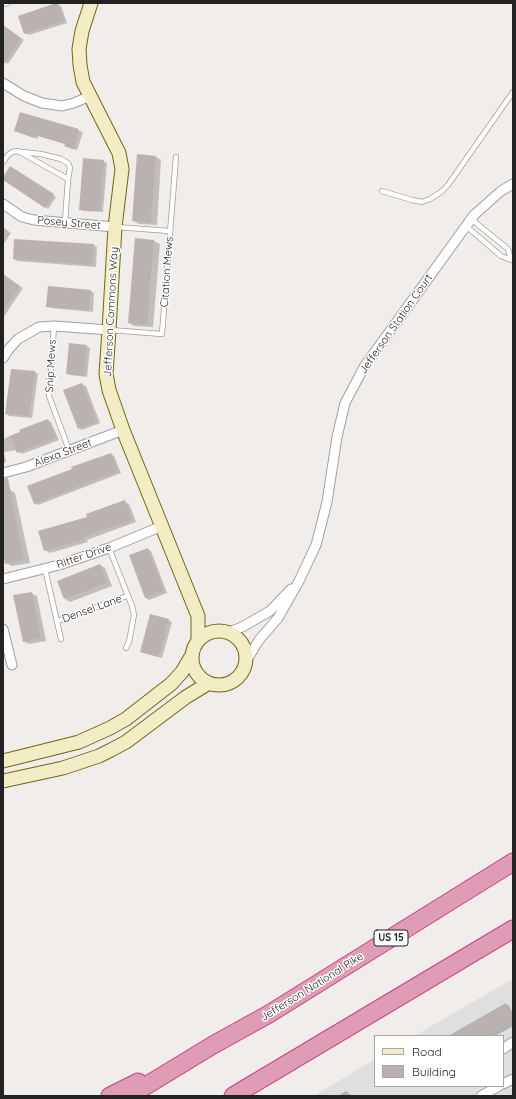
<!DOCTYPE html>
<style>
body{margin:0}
#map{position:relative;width:516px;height:1099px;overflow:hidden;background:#f1edea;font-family:Quicksand,sans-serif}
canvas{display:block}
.frame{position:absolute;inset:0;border:4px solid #222;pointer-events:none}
.legend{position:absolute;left:374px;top:1035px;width:130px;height:52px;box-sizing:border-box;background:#fff;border:1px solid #a7a7a7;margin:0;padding:5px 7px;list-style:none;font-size:12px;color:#222}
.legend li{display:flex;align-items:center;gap:8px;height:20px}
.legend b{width:20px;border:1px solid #a7a7a7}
</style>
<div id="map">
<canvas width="516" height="1099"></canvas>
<div class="frame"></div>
<ul class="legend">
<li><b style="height:5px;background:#f3edc6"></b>Road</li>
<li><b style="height:11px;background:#bab2b0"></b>Building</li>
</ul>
</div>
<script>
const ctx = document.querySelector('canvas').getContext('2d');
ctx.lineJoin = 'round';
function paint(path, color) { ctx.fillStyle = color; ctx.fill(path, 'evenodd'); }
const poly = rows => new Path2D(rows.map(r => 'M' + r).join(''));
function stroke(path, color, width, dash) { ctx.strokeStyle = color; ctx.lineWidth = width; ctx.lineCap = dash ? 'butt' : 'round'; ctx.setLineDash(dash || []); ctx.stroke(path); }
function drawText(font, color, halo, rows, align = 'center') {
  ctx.font = font + ' Quicksand,sans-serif'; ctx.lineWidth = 3; ctx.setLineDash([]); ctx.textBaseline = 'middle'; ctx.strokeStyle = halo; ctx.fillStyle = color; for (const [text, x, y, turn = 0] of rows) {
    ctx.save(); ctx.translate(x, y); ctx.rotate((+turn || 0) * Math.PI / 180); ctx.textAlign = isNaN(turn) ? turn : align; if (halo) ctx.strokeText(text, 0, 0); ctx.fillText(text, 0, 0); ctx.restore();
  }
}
const residential = poly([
 [509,981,513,981,513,1096,314,1096,375,1059,375,1086,503,1086,503,1036,414,1036]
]);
const shadow = poly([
 [58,4,61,6,67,23,29,35,25,33],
 [6,28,24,40,8,64,3,61,3,32],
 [21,113,83,132,77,150,69,148,65,146,66,144,38,136,38,139,16,131],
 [156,157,161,160,157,225,139,224,133,221],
 [103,161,107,163,103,212,83,211,80,209],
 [14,169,56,197,48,209,3,179],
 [3,227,11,233,3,245],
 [135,239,154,241,160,244,153,327,134,326,129,323],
 [94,245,97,247,96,267,17,261,14,259],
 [3,281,11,281,23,288,3,318],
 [91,291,94,293,93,312,51,308,47,306],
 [86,346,90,348,87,377,70,375,67,373],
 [35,372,38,374,32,418,9,416,6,414],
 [82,384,86,386,100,423,82,430,79,428],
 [48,420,51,422,59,440,22,454,17,450,4,452,6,462,3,463,3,439],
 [111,454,114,456,121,473,38,505,34,503],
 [10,490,15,493,30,563,12,566,6,563,3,547,3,491],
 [125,502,129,504,136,522,87,540,88,542,50,553,45,550,88,518],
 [148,549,151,551,167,593,149,600,146,598],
 [100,565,105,568,112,586,70,602,65,599],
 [31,593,37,596,46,641,29,644,23,641],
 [168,620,172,622,162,658,141,652],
 [506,1004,509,1006,513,1013,513,1026,495,1036,450,1036],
 [346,1091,352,1096,338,1096]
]);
const building = poly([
 [56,3,58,3,64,21,24,34,18,16],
 [3,25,21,38,3,66],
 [20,112,79,129,74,149,64,146,65,144,35,135,34,138,14,131],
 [137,154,156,156,151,223,132,221],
 [83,158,104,160,100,211,79,210],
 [10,166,54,194,45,208,3,180,3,177],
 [135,238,154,240,147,325,128,323],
 [14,239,94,244,92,265,13,259],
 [3,274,20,286,3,312],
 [48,286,91,290,89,310,46,307],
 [69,343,87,345,84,376,66,374],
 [11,369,35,371,29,416,5,414],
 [82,383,97,422,78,429,63,390],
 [48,419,56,438,17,453,10,436,20,432,19,430],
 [111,453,118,471,34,504,27,486,72,469,71,467],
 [8,478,24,560,5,564,3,552,3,479],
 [125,500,132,520,83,537,84,539,44,551,38,531,87,517,86,514],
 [148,548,164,591,145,598,129,555],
 [100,564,107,583,64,599,57,581],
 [32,592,41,638,23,642,13,595],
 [150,614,169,619,159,657,140,652],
 [506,1003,513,1015,513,1022,488,1036,448,1036]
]);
const lane = poly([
 [3,4,8,3],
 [22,152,41,154,61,159,68,163,70,168,68,179],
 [3,162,8,155,12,152,18,151,68,179,65,222],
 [382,191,412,200,422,202,430,199,441,192,448,185,513,92],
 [471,219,508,249,511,260],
 [466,226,501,256,511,260],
 [116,227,170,231],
 [54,326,49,396,69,450],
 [110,330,162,334,176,157],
 [109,548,132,606,134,615,129,642,126,648],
 [45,569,61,639],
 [58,621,127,596]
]);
const street = poly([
 [3,83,24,96,42,103,62,106,74,103,90,96],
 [3,204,22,217,34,220,115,227],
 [3,358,9,349,18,339,39,327,54,326,109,330],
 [3,473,26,467,123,430],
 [3,579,59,565,109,548,162,526],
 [3,629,12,665],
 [227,633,242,627,270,611,291,589],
 [245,663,259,640,278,618,299,581,316,545,327,502,337,437,345,403,364,367,474,215,501,191,513,184],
 [503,1049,513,1042],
 [503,1084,513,1079],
 [481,1096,499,1086]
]);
const secondary = poly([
 [91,3,82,31,79,49,80,65,83,82,119,153,122,169,115,227,109,330,106,374,109,390,123,430,198,616,198,640],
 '192 658a27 27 0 1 1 54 0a27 27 0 1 1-54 0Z',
 [3,761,79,742,110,728,126,719,171,684,182,672,192,655],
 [3,781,63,768,99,756,111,750,126,742,186,697,209,683]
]);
const highway = poly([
 [110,1096,138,1082],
 [129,1096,213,1045,269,1014,513,862],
 [233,1096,513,929]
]);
const shields = [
 [391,938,34]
];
const shieldNames = [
 ["US 15",391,938]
];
const streetNames = [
 ["Posey Street",69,223,5],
 ["Citation Mews",167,272,-86],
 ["Jefferson Commons Way",111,312,-87],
 ["Jefferson Station Court",396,324,-55],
 ["Snip Mews",51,366,-87],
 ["Alexa Street",63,453,-21],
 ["Ritter Drive",84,556,-19],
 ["Densel Lane",92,609,-20],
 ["Jefferson National Pike",312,987,-32]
];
paint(residential, '#e0dfdf');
paint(shadow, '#0003');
paint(building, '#bab2b0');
stroke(lane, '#9f9f9f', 6);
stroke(street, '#9f9f9f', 11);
stroke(secondary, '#6f6813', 15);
stroke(highway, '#c83e88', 19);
stroke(lane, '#fff', 4.5);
stroke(street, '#fff', 9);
stroke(secondary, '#f3edc6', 13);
stroke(highway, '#de9cb5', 17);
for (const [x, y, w] of shields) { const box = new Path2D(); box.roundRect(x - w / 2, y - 8, w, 16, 3); ctx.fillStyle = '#fff'; ctx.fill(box); stroke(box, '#222', 1); }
drawText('bold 10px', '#222', null, shieldNames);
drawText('11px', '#222', '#fff', streetNames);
</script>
